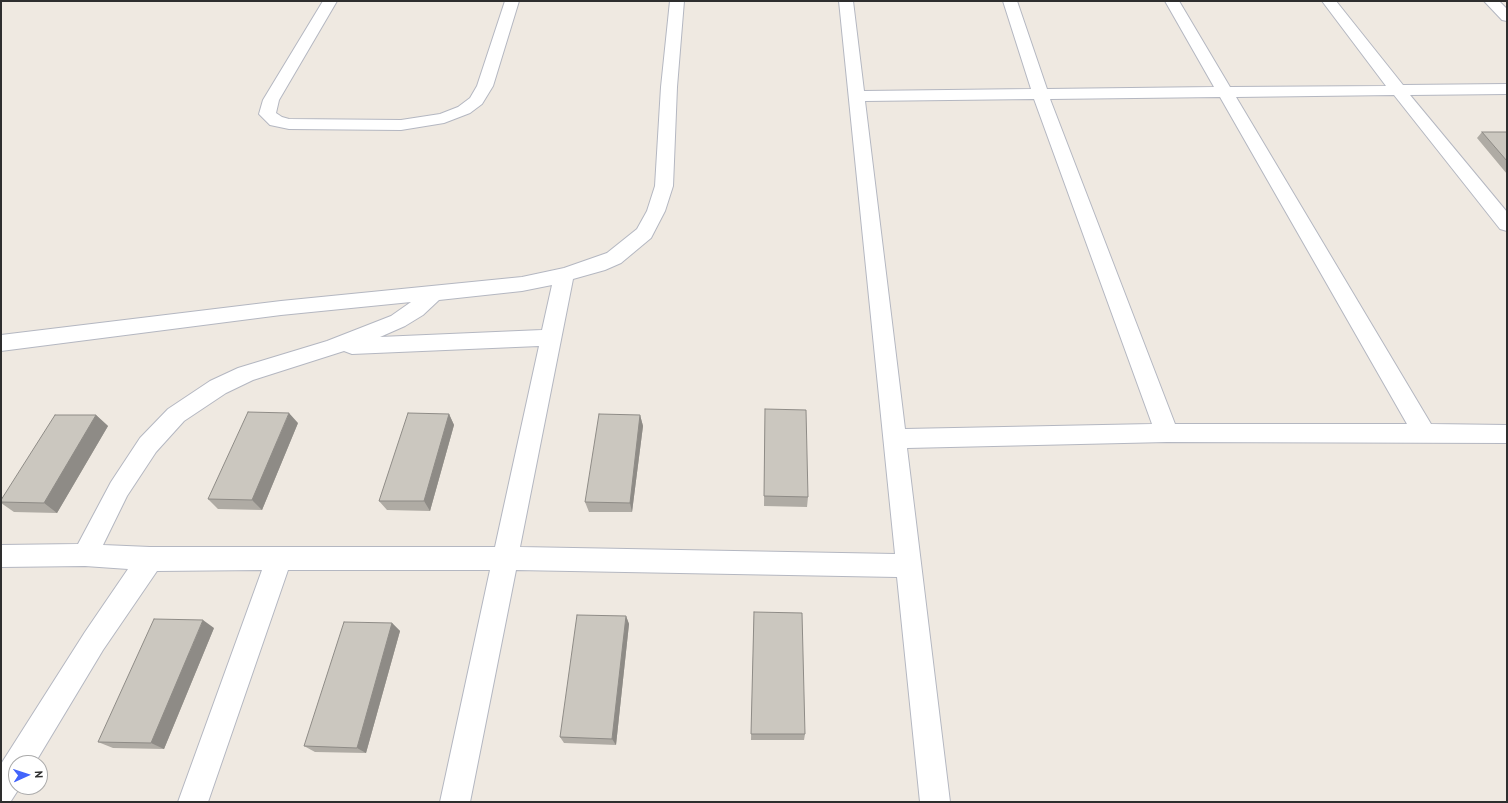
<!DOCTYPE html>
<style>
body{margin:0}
#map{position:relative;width:1508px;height:803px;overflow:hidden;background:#efe9e1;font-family:"PT Sans",sans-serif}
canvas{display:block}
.frame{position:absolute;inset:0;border:2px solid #2e2e2e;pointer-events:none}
.north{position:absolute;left:8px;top:755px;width:40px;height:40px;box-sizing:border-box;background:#fff;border:1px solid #ababab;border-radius:50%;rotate:87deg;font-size:11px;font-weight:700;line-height:16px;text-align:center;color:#2e2e2e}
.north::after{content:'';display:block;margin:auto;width:14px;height:18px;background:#4264fb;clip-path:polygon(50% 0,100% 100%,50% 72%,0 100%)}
</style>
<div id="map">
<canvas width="1508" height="803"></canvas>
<div class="frame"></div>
<div class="north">N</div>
</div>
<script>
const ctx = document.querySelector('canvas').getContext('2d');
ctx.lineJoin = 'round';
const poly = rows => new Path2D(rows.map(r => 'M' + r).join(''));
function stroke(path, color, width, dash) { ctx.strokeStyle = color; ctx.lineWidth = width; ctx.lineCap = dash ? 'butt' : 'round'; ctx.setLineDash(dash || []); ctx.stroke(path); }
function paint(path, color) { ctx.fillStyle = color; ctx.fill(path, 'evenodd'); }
const minor = poly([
 [323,1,337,1,279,100,276,113,282,117,289,119,401,120,440,114,458,107,470,98,477,86,505,1,519,1,493,86,482,104,470,113,444,123,401,130,289,129,270,125,259,114,263,100,323,1],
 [670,1,684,1,677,87,673,186,665,211,651,238,621,263,605,270,573,279,520,547,895,554,839,1,853,1,864,91,1031,89,1003,1,1017,1,1047,89,1214,87,1165,1,1179,1,1230,87,1386,86,1322,1,1336,1,1403,85,1507,84,1507,94,1410,95,1507,212,1507,231,1500,229,1394,95,1236,97,1431,424,1507,425,1507,443,1167,442,907,448,950,802,920,802,897,577,516,570,470,802,440,802,490,570,288,570,208,802,178,802,262,570,157,571,103,650,35,763,16,763,16,787,20,787,11,801,1,802,1,764,85,632,128,569,85,566,1,567,1,545,78,544,111,482,140,438,168,409,210,381,238,368,327,341,391,316,411,302,281,315,1,351,1,335,281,301,522,277,564,268,607,253,637,229,647,211,655,186,661,87,670,1],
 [1220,97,1407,424,1175,424,1050,99,1220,97],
 [1034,99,1152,424,905,429,865,101,1034,99],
 [552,285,542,330,380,337,405,326,423,315,439,300,522,291,552,285],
 [539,346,495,547,150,547,103,545,127,496,156,452,184,421,226,393,253,380,344,351,352,354,539,346],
 [1484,1,1499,1,1507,9,1507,21,1502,20,1484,1]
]);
const wall = poly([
 [1482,132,1507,132,1507,174,1477,138],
 [765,409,808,497,807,507,764,506],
 [449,414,454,425,430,511,387,510,379,501],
 [96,415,108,426,57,513,14,512,1,503,1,500],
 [640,415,643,426,632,512,589,512,585,502],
 [298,423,262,510,218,509,208,499],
 [754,612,805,734,804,740,751,740],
 [626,616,629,624,616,745,564,743,560,737],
 [392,623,400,631,366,753,315,752,304,746],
 [214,628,164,749,113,748,98,742]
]);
const shadedWall = poly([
 [289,413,298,423,262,510,252,500],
 [449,414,454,425,430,511,424,501],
 [96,415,108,426,57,513,44,503],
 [640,415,643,426,632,512,630,503],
 [626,616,629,624,616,745,612,739],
 [203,620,214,628,164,749,151,743],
 [392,623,400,631,366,753,357,748]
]);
const building = poly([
 [1482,132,1507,132,1507,161,1482,132],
 [765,409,806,410,808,497,764,496,765,409],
 [248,412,289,413,252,500,208,499,248,412],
 [408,413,449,414,424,501,379,501,408,413],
 [599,414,640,415,630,503,585,502,599,414],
 [55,415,96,415,44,503,1,502,1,500,55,415],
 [754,612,802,613,805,734,751,734,754,612],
 [577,615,626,616,612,739,560,737,577,615],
 [154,619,203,620,151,743,98,742,154,619],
 [344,622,392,623,357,748,304,746,344,622]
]);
stroke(minor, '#b4b7c1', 2);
paint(minor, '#fff');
paint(wall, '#afaba4');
paint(shadedWall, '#8e8b86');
paint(building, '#cbc7bf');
stroke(building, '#8e8b86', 1);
</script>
